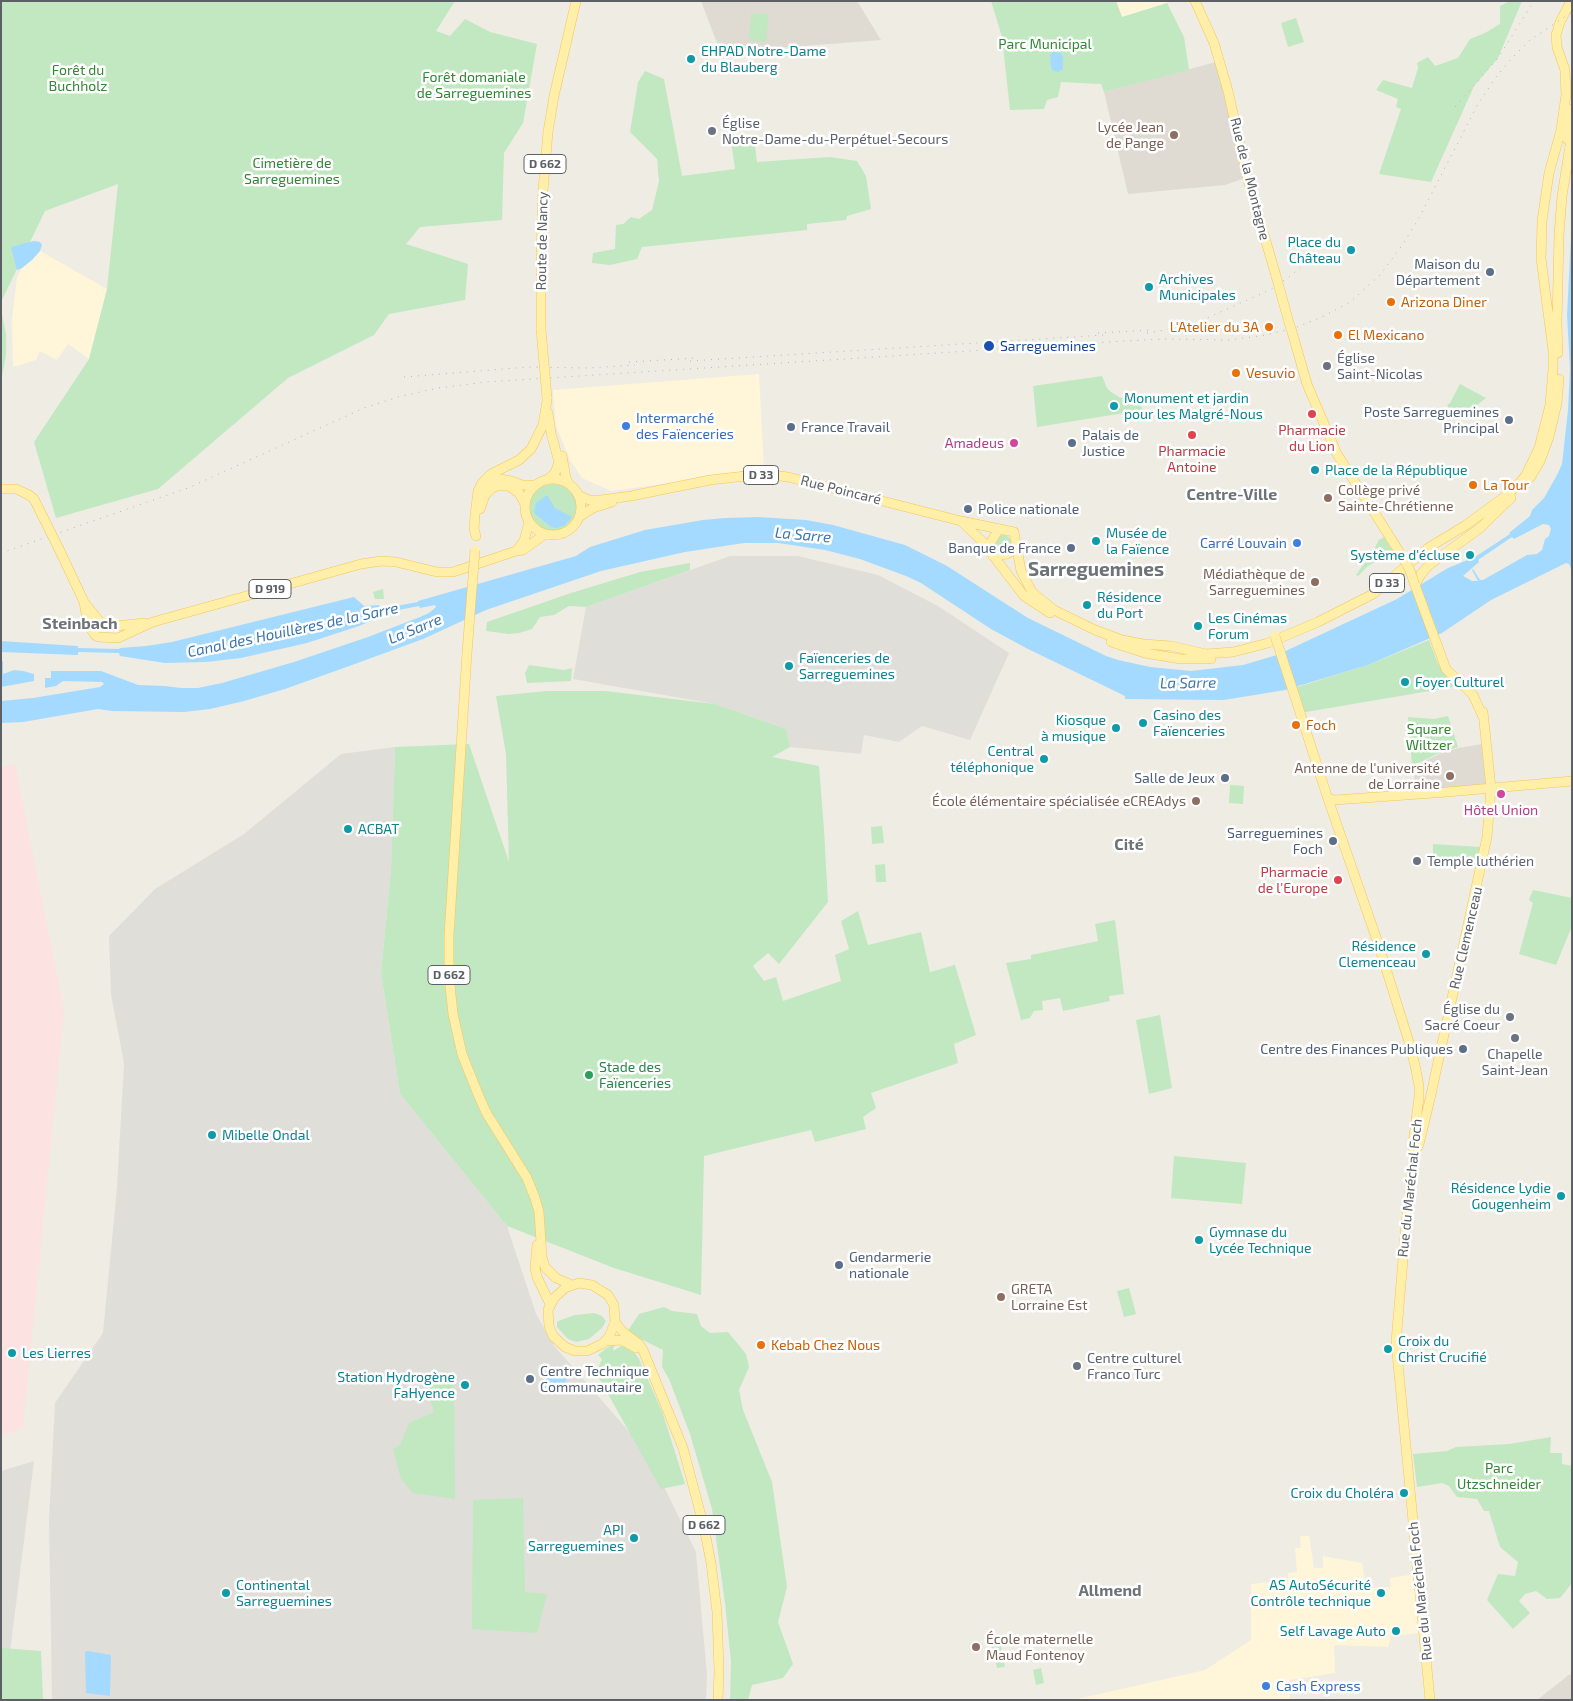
<!DOCTYPE html>
<meta charset="utf-8">
<style>
body{margin:0}
#map{position:relative;width:1573px;height:1701px;overflow:hidden;background:#efece4;font-family:"Exo 2",sans-serif}
canvas{display:block}
.frame{position:absolute;inset:0;border:2px solid #5c6065;pointer-events:none}
</style>
<div id="map">
<canvas width="1573" height="1701"></canvas>
<div class="frame"></div>
</div>
<script>
const ctx = document.querySelector('canvas').getContext('2d');
ctx.lineJoin = 'round';
function paint(path, color) { ctx.fillStyle = color; ctx.fill(path, 'evenodd'); }
const poly = rows => new Path2D(rows.map(r => 'M' + r).join(''));
function stroke(path, color, width, dash) { ctx.strokeStyle = color; ctx.lineWidth = width; ctx.lineCap = dash ? 'butt' : 'round'; ctx.setLineDash(dash || []); ctx.stroke(path); }
function drawText(font, color, halo, rows, align = 'center') {
  ctx.font = font + ' "Exo 2",sans-serif'; ctx.lineWidth = 5; ctx.setLineDash([]); ctx.textBaseline = 'middle'; ctx.strokeStyle = halo; ctx.fillStyle = color; for (const [text, x, y, turn = 0] of rows) {
    ctx.save(); ctx.translate(x, y); ctx.rotate((+turn || 0) * Math.PI / 180); ctx.textAlign = isNaN(turn) ? turn : align; if (halo) ctx.strokeText(text, 0, 0); ctx.fillText(text, 0, 0); ctx.restore();
  }
}
const commercial = poly([
 [1116,1,1166,1,1167,3,1122,17],
 [40,251,107,289,89,359,68,344,57,360,40,351,36,360,13,367,12,320,17,277,22,268,32,260],
 [759,374,764,470,611,491,582,478,570,460,556,426,553,390],
 [1300,1536,1309,1536,1314,1568,1323,1568,1323,1556,1362,1563,1366,1588,1391,1587,1390,1578,1416,1574,1421,1633,1391,1636,1388,1647,1334,1645,1335,1673,1290,1680,1290,1700,1073,1700,1205,1670,1251,1640,1251,1584,1288,1580,1288,1573,1297,1572,1295,1548,1301,1548]
]);
const industrial = poly([
 [730,556,798,556,878,575,938,606,1009,653,970,740,922,726,899,742,864,735,861,754,790,747,786,729,715,704,573,679,586,607],
 [395,747,391,869,381,973,400,1094,507,1226,536,1314,555,1347,647,1452,696,1552,707,1675,706,1700,52,1700,49,1519,55,1403,103,1333,117,1188,124,1063,111,995,109,936,155,889,244,834,341,754],
 [34,1461,4,1700,1,1700,1,1471]
]);
const education = poly([
 [701,1,857,1,881,40,726,52,717,43],
 [1216,62,1245,178,1225,185,1128,194,1104,92],
 [1483,744,1487,785,1416,791,1413,767,1439,754,1458,748],
 [1570,1674,1572,1677,1572,1700,1537,1700]
]);
const medical = poly([
 [15,764,64,1010,23,1428,1,1436,1,767]
]);
const green = poly([
 [1,1,455,1,436,31,450,36,465,19,490,32,537,44,523,123,504,153,502,220,420,227,406,244,468,264,465,300,389,314,374,335,288,378,158,489,56,518,34,442,89,359,107,289,118,184,45,211,1,302],
 [991,1,1116,1,1122,17,1167,3,1184,37,1189,70,1104,92,1101,84,1061,82,1058,97,1047,100,1044,109,1010,110,1002,37],
 [1510,1,1522,1,1498,58,1474,86,1431,182,1379,174,1401,109,1396,107,1398,99,1376,90,1383,80,1412,88,1418,68,1417,63,1428,57,1435,66,1458,58,1470,39,1485,33,1500,24,1500,6],
 [751,13,769,14,766,42,749,40],
 [1296,18,1304,42,1288,47,1281,23],
 [645,71,664,79,682,176,735,169,731,140,754,138,757,162,830,157,857,161,866,176,871,209,847,216,846,220,807,224,807,230,642,247,637,259,610,265,592,263,593,253,615,249,616,225,623,224,631,217,639,219,652,210,659,181,657,159,630,132,638,82],
 [1,310,6,334,6,355,1,382],
 [1102,376,1107,388,1111,392,1119,397,1140,405,1143,410,1037,427,1033,386],
 [1460,384,1486,398,1458,420,1447,405,1450,403],
 '529 508a24 24 0 1 1 48 0a24 24 0 1 1-48 0Z',
 '995 543a8 8 0 1 1 16 0a8 8 0 1 1-16 0Z',
 [1384,537,1393,551,1368,566,1358,576,1356,575,1373,551,1379,540],
 [690,563,690,570,620,595,586,607,569,606,554,615,540,617,532,629,519,633,509,634,486,631,487,622,571,593,640,572],
 [383,589,384,599,375,599,373,592],
 [1429,640,1438,664,1447,677,1459,686,1300,713,1291,689,1368,665],
 [529,665,564,670,572,668,571,681,527,683,525,673],
 [547,691,605,691,715,704,786,729,790,747,772,757,819,766,824,829,828,902,779,964,768,953,753,966,764,981,776,977,783,1001,841,981,835,955,849,949,841,921,858,911,868,945,921,932,930,972,955,965,976,1035,954,1044,958,1063,871,1093,876,1108,863,1117,866,1129,815,1142,811,1130,704,1156,701,1295,614,1268,507,1226,400,1094,381,973,391,869,395,747,469,744,509,862,506,754,496,696],
 [1448,716,1458,747,1439,753,1412,766,1408,717,1434,719],
 [1230,785,1244,786,1243,804,1229,803],
 [882,826,884,843,872,844,871,827],
 [1433,844,1480,847,1476,865,1433,862],
 [885,864,886,882,876,882,875,865],
 [1533,890,1572,898,1572,926,1556,965,1519,954,1533,903,1529,900],
 [1115,920,1124,994,1109,996,1110,1001,1063,1011,1060,998,1042,1001,1043,1010,1034,1011,1030,1018,1021,1020,1006,963,1031,959,1031,955,1098,941,1095,924],
 [1160,1015,1172,1088,1149,1094,1136,1020],
 [1174,1156,1246,1163,1242,1204,1171,1198],
 [1129,1288,1136,1314,1124,1317,1117,1291],
 [664,1307,672,1311,697,1314,701,1326,710,1333,728,1332,746,1354,749,1367,739,1390,743,1410,772,1482,787,1587,778,1622,793,1664,783,1678,752,1685,748,1700,730,1700,731,1662,725,1603,712,1509,690,1434,669,1379,662,1367,663,1350,627,1332,639,1314],
 [594,1313,602,1316,606,1321,602,1328,589,1339,576,1342,568,1339,557,1327,557,1322,561,1320,575,1315],
 [614,1345,613,1351,621,1346,626,1347,633,1350,639,1359,663,1414,685,1484,661,1489,598,1376,597,1371,602,1359,598,1355,608,1347],
 [443,1375,454,1381,455,1499,413,1493,401,1479,393,1449,400,1445,409,1423,434,1412,424,1380],
 [1551,1437,1550,1453,1562,1453,1562,1464,1572,1466,1572,1583,1560,1598,1547,1599,1536,1591,1525,1594,1519,1601,1530,1613,1513,1629,1487,1600,1498,1574,1515,1576,1518,1562,1500,1547,1489,1511,1484,1511,1477,1499,1457,1497,1449,1486,1442,1483,1417,1487,1413,1454,1447,1451,1456,1447,1509,1444],
 [523,1498,525,1592,547,1594,537,1633,472,1629,473,1500],
 [1000,1642,1005,1667,997,1668,991,1644],
 [1,1646,2,1648,41,1651,43,1700,1,1700],
 [1041,1668,1044,1683,1036,1685,1033,1670]
]);
const water = poly([
 [1053,52,1061,53,1063,58,1063,69,1058,72,1052,70,1051,67,1050,55],
 [1572,217,1572,571,1569,564,1566,563,1491,600,1442,633,1368,665,1285,690,1224,700,1125,699,1125,696,1026,648,991,629,921,583,906,576,860,559,825,550,778,543,744,543,685,552,601,571,486,610,423,639,352,665,285,689,244,701,210,709,184,712,112,711,98,709,23,722,1,723,1,701,33,698,100,687,104,684,102,682,63,681,56,686,45,688,45,678,51,678,51,671,101,671,138,685,164,686,181,688,198,688,222,683,294,662,368,637,420,617,429,613,436,607,435,605,420,608,419,606,383,613,379,614,380,617,359,626,307,643,241,658,206,662,165,663,120,656,119,653,78,652,78,655,1,652,1,641,78,646,78,648,119,649,120,648,146,646,172,642,354,597,364,606,379,605,380,609,418,602,418,601,576,556,590,547,645,530,703,520,725,518,758,517,806,520,833,525,905,545,947,566,1028,618,1106,656,1118,660,1150,667,1191,671,1243,665,1277,655,1397,599,1448,568,1475,557,1510,534,1509,533,1530,516,1532,510,1544,498,1557,475,1562,464,1568,410,1570,369,1567,315],
 [1543,524,1549,525,1551,529,1549,536,1545,539,1542,550,1537,554,1527,555,1483,580,1480,580,1473,569,1472,570,1478,581,1472,581,1463,576,1479,562,1478,560,1509,539,1512,537,1514,539],
 [34,241,40,242,42,245,40,251,32,260,22,268,17,270,11,247],
 [547,495,555,508,572,517,564,526,557,528,551,527,534,513,536,503],
 [1,661,3,661,3,674,14,670,23,671,34,674,34,681,1,687],
 [546,1378,566,1378,567,1389,547,1391,545,1387],
 [88,1651,111,1655,110,1696,86,1693,85,1652]
]);
const major = poly([
 [1195,1,1214,43,1228,91,1248,180,1276,276],
 [1567,139,1569,109],
 [1281,294,1290,326],
 [541,329,541,257,543,190,548,132,554,96,576,1],
 [1292,332,1307,384,1337,454,1395,545],
 [1558,353,1557,323,1559,235,1562,196,1572,133],
 [562,456,566,478,569,484],
 [1530,478,1540,461,1549,437,1557,403,1559,379],
 '525 507a28 28 0 1 1 56 0a28 28 0 1 1-56 0Z',
 [547,480,555,473,559,462,551,433,548,413],
 [485,487,494,480,500,479,511,481,522,485,536,485],
 [1,489,16,489,29,495,34,499,44,519],
 [578,495,589,500,601,500,631,496,710,480,754,475,772,475,788,477,961,521,1014,532,1021,571,1032,592,1054,610,1095,630,1122,640,1143,644,1171,646,1206,654,1233,652,1268,643,1318,622,1373,594,1428,548,1466,525,1507,495,1517,486,1526,475,1539,448,1550,405,1553,370,1553,351,1541,258,1542,221,1549,173,1561,130,1566,95,1565,70,1557,47,1556,35,1560,22,1571,1],
 [480,509,485,495,493,487,498,486,508,486,513,489,519,493,525,504],
 [579,517,593,508,612,502],
 [961,521,982,541,1024,596,1050,613],
 [476,536,474,529,475,515,478,491,482,483,491,474,519,460,531,449,543,425,547,401],
 [59,549,84,602,100,622,115,626,145,623],
 [516,551,524,541,529,522],
 [991,553,990,547,991,542,999,529],
 [993,556,1007,554,1016,548],
 [84,602,88,625,95,635,98,637,118,638,153,622,361,564,381,561,396,562,437,572,453,572,516,551,523,550,545,534],
 [1111,642,1145,653,1181,659,1211,659],
 [467,653,449,935,449,976,453,1014,462,1054,480,1099,487,1114,527,1178,535,1198,539,1212,542,1257,545,1267,556,1278,572,1285],
 [1294,694,1328,799,1378,943,1409,1042,1415,1065,1419,1086,1419,1097,1413,1144,1414,1154,1406,1224,1396,1342,1430,1700],
 [1483,717,1473,695,1446,669,1415,585,1421,574,1429,565,1480,528,1511,498],
 [1328,799,1335,800,1447,792,1572,781],
 [1414,1154,1419,1144,1430,1099,1487,837,1491,788,1483,712],
 [537,1245,535,1268,537,1277,550,1304],
 [615,1322,609,1337,602,1344,587,1351,575,1351,565,1347,553,1336,549,1326,548,1310,554,1298,565,1288,579,1283,592,1285,608,1295,614,1305,615,1322,622,1331,639,1344,643,1350,683,1448,704,1527,711,1563,717,1612,719,1671,718,1700],
 [606,1341,622,1340,636,1348]
]);
const rail = poly([
 [1455,107,1498,58,1534,1],
 [1098,333,1153,330],
 [1147,333,1177,328,1198,322,1270,290,1293,274,1319,250],
 [690,361,1104,335],
 [629,362,696,358],
 [404,377,528,367,588,368,635,365],
 [1,553,188,488,364,408,398,397,438,388,486,382,1124,341,1166,339,1229,340,1266,335,1295,328,1324,316,1350,302,1380,275,1401,247,1419,218,1478,104,1496,77,1512,58,1530,40,1572,12]
]);
const majorBridge = poly([
 [1276,276,1281,294],
 [1290,326,1292,332],
 [541,329,547,398],
 [44,519,59,549],
 [1395,545,1409,568,1415,585],
 [1275,636,1294,694],
 [467,653,475,550]
]);
const markers = [
 [691,59,5,"#0f9aa8"],
 [712,131,5,"#6b7280"],
 [1174,135,5,"#8d6e63"],
 [1351,250,5,"#0f9aa8"],
 [1490,272,5,"#5c6f8a"],
 [1149,287,5,"#0f9aa8"],
 [1391,302,5,"#e8710a"],
 [1269,327,5,"#e8710a"],
 [1338,335,5,"#e8710a"],
 [989,346,6,"#1a4fb4"],
 [1327,366,5,"#6b7280"],
 [1236,373,5,"#e8710a"],
 [1114,406,5,"#0f9aa8"],
 [1312,414,5,"#e0444e"],
 [1509,420,5,"#5c6f8a"],
 [626,426,5,"#3f7fe0"],
 [791,427,5,"#5c6f8a"],
 [1192,435,5,"#e0444e"],
 [1014,443,5,"#d1479c"],
 [1072,443,5,"#5c6f8a"],
 [1315,470,5,"#0f9aa8"],
 [1473,485,5,"#e8710a"],
 [1328,498,5,"#8d6e63"],
 [968,509,5,"#5c6f8a"],
 [1096,541,5,"#0f9aa8"],
 [1297,543,5,"#3f7fe0"],
 [1071,548,5,"#5c6f8a"],
 [1470,555,5,"#0f9aa8"],
 [1315,582,5,"#8d6e63"],
 [1087,605,5,"#0f9aa8"],
 [1198,626,5,"#0f9aa8"],
 [789,666,5,"#0f9aa8"],
 [1405,682,5,"#0f9aa8"],
 [1143,723,5,"#0f9aa8"],
 [1296,725,5,"#e8710a"],
 [1116,728,5,"#0f9aa8"],
 [1044,759,5,"#0f9aa8"],
 [1450,776,5,"#8d6e63"],
 [1225,778,5,"#5c6f8a"],
 [1501,794,5,"#d1479c"],
 [1196,801,5,"#8d6e63"],
 [348,829,5,"#0f9aa8"],
 [1333,841,5,"#5c6f8a"],
 [1417,861,5,"#6b7280"],
 [1338,880,5,"#e0444e"],
 [1426,954,5,"#0f9aa8"],
 [1510,1017,5,"#6b7280"],
 [1515,1038,5,"#6b7280"],
 [1463,1049,5,"#5c6f8a"],
 [589,1075,5,"#2e9e5b"],
 [212,1135,5,"#0f9aa8"],
 [1561,1196,5,"#0f9aa8"],
 [1199,1240,5,"#0f9aa8"],
 [839,1265,5,"#5c6f8a"],
 [1001,1297,5,"#8d6e63"],
 [761,1345,5,"#e8710a"],
 [1388,1349,5,"#0f9aa8"],
 [12,1353,5,"#0f9aa8"],
 [1077,1366,5,"#6b7280"],
 [530,1379,5,"#5c6f8a"],
 [465,1385,5,"#0f9aa8"],
 [1404,1493,5,"#0f9aa8"],
 [634,1538,5,"#0f9aa8"],
 [226,1593,5,"#0f9aa8"],
 [1381,1593,5,"#0f9aa8"],
 [1396,1631,5,"#0f9aa8"],
 [976,1647,5,"#8d6e63"],
 [1266,1686,5,"#3f7fe0"]
];
const shields = [
 [545,164,42],
 [761,475,35],
 [1387,583,35],
 [270,589,42],
 [449,975,42],
 [704,1525,42]
];
const shieldNames = [
 ["D 662",545,164],
 ["D 33",761,475],
 ["D 33",1387,583],
 ["D 919",270,589],
 ["D 662",449,975],
 ["D 662",704,1525]
];
const parkNames = [
 ["Parc Municipal",1045,44],
 ["Forêt du",78,70],
 ["Buchholz",78,86],
 ["Forêt domaniale",474,77],
 ["de Sarreguemines",474,93],
 ["Cimetière de",292,163],
 ["Sarreguemines",292,179],
 ["Square",1429,729],
 ["Wiltzer",1429,745],
 ["Parc",1499,1468],
 ["Utzschneider",1499,1484]
];
const cultureNames = [
 ["EHPAD Notre-Dame",701,51],
 ["du Blauberg",701,67],
 ["Place du",1341,242,"right"],
 ["Château",1341,258,"right"],
 ["Archives",1159,279],
 ["Municipales",1159,295],
 ["Monument et jardin",1124,398],
 ["pour les Malgré-Nous",1124,414],
 ["Place de la République",1325,470],
 ["Musée de",1106,533],
 ["la Faïence",1106,549],
 ["Système d'écluse",1460,555,"right"],
 ["Résidence",1097,597],
 ["du Port",1097,613],
 ["Les Cinémas",1208,618],
 ["Forum",1208,634],
 ["Faïenceries de",799,658],
 ["Sarreguemines",799,674],
 ["Foyer Culturel",1415,682],
 ["Casino des",1153,715],
 ["Faïenceries",1153,731],
 ["Kiosque",1106,720,"right"],
 ["à musique",1106,736,"right"],
 ["Central",1034,751,"right"],
 ["téléphonique",1034,767,"right"],
 ["ACBAT",358,829],
 ["Résidence",1416,946,"right"],
 ["Clemenceau",1416,962,"right"],
 ["Mibelle Ondal",222,1135],
 ["Résidence Lydie",1551,1188,"right"],
 ["Gougenheim",1551,1204,"right"],
 ["Gymnase du",1209,1232],
 ["Lycée Technique",1209,1248],
 ["Croix du",1398,1341],
 ["Christ Crucifié",1398,1357],
 ["Les Lierres",22,1353],
 ["Station Hydrogène",455,1377,"right"],
 ["FaHyence",455,1393,"right"],
 ["Croix du Choléra",1394,1493,"right"],
 ["API",624,1530,"right"],
 ["Sarreguemines",624,1546,"right"],
 ["Continental",236,1585],
 ["Sarreguemines",236,1601],
 ["AS AutoSécurité",1371,1585,"right"],
 ["Contrôle technique",1371,1601,"right"],
 ["Self Lavage Auto",1386,1631,"right"]
];
const worshipNames = [
 ["Église",722,123],
 ["Notre-Dame-du-Perpétuel-Secours",722,139],
 ["Église",1337,358],
 ["Saint-Nicolas",1337,374],
 ["Temple luthérien",1427,861],
 ["Église du",1500,1009,"right"],
 ["Sacré Coeur",1500,1025,"right"],
 ["Chapelle",1515,1054,"center"],
 ["Saint-Jean",1515,1070,"center"],
 ["Centre culturel",1087,1358],
 ["Franco Turc",1087,1374]
];
const educationNames = [
 ["Lycée Jean",1164,127],
 ["de Pange",1164,143],
 ["Collège privé",1338,490,"left"],
 ["Sainte-Chrétienne",1338,506,"left"],
 ["Médiathèque de",1305,574],
 ["Sarreguemines",1305,590],
 ["Antenne de l'université",1440,768],
 ["de Lorraine",1440,784],
 ["École élémentaire spécialisée eCREAdys",1186,801],
 ["GRETA",1011,1289,"left"],
 ["Lorraine Est",1011,1305,"left"],
 ["École maternelle",986,1639,"left"],
 ["Maud Fontenoy",986,1655,"left"]
];
const streetNames = [
 ["Rue de la Montagne",1250,179,76],
 ["Route de Nancy",542,241,-89],
 ["Rue Poincaré",841,490,14],
 ["Rue Clemenceau",1466,938,-77],
 ["Rue du Maréchal Foch",1410,1188,-84],
 ["Rue du Maréchal Foch",1420,1591,-96]
];
const serviceNames = [
 ["Maison du",1480,264],
 ["Département",1480,280],
 ["Poste Sarreguemines",1499,412],
 ["Principal",1499,428],
 ["France Travail",801,427,"left"],
 ["Palais de",1082,435,"left"],
 ["Justice",1082,451,"left"],
 ["Police nationale",978,509,"left"],
 ["Banque de France",1061,548],
 ["Salle de Jeux",1215,778],
 ["Sarreguemines",1323,833],
 ["Foch",1323,849],
 ["Centre des Finances Publiques",1453,1049],
 ["Gendarmerie",849,1257,"left"],
 ["nationale",849,1273,"left"],
 ["Centre Technique",540,1371,"left"],
 ["Communautaire",540,1387,"left"]
];
const foodNames = [
 ["Arizona Diner",1401,302],
 ["L'Atelier du 3A",1259,327,"right"],
 ["El Mexicano",1348,335],
 ["Vesuvio",1246,373],
 ["La Tour",1483,485],
 ["Foch",1306,725],
 ["Kebab Chez Nous",771,1345]
];
const transitNames = [
 ["Sarreguemines",1000,346]
];
const shopNames = [
 ["Intermarché",636,418],
 ["des Faïenceries",636,434],
 ["Carré Louvain",1287,543,"right"],
 ["Cash Express",1276,1686]
];
const healthNames = [
 ["Pharmacie",1312,430],
 ["du Lion",1312,446],
 ["Pharmacie",1192,451],
 ["Antoine",1192,467],
 ["Pharmacie",1328,872,"right"],
 ["de l'Europe",1328,888,"right"]
];
const hotelNames = [
 ["Amadeus",1004,443],
 ["Hôtel Union",1501,810,"center"]
];
const leisureNames = [
 ["Stade des",599,1067],
 ["Faïenceries",599,1083]
];
const waterNames = [
 ["La Sarre",803,535,5],
 ["La Sarre",415,629,-22],
 ["Canal des Houillères de la Sarre",293,630,-12],
 ["La Sarre",1188,683,-1]
];
const quarterNames = [
 ["Centre-Ville",1232,495],
 ["Steinbach",80,624],
 ["Cité",1129,845],
 ["Allmend",1110,1591]
];
const districtNames = [
 ["Sarreguemines",1096,570]
];
paint(commercial, '#fff5d9');
paint(industrial, '#e0ded9');
paint(education, '#dfdbd2');
paint(medical, '#fce2e0');
paint(green, '#c1e8c0');
paint(water, '#a4daff');
stroke(major, '#f7c555', 10);
stroke(major, '#ffefa9', 9);
stroke(rail, '#b3b4b5', 1, [1, 6]);
stroke(majorBridge, '#f7c555', 10, []);
stroke(majorBridge, '#ffefa9', 9);
for (const [x, y, r, color] of markers) { const dot = new Path2D(); dot.arc(x, y, r, 0, 2 * Math.PI); ctx.fillStyle = color; ctx.fill(dot); stroke(dot, '#fff', 2); }
for (const [x, y, w] of shields) { const box = new Path2D(); box.roundRect(x - w / 2, y - 9.5, w, 19, 4); ctx.fillStyle = '#fff'; ctx.fill(box); stroke(box, '#5c6065', 1); }
drawText('bold 12px', '#5c6065', null, shieldNames);
drawText('14px', '#318733', '#fff', parkNames);
drawText('14px', '#0d838f', '#fff', cultureNames, 'left');
drawText('14px', '#5b616d', '#fff', worshipNames, 'left');
drawText('14px', '#785e54', '#fff', educationNames, 'right');
drawText('14px', '#5c6065', '#fff', streetNames);
drawText('14px', '#4e5e75', '#fff', serviceNames, 'right');
drawText('14px', '#c56008', '#fff', foodNames, 'left');
drawText('14px', '#164399', '#fff', transitNames, 'left');
drawText('14px', '#366cbe', '#fff', shopNames, 'left');
drawText('14px', '#be3a42', '#fff', healthNames);
drawText('14px', '#b23c85', '#fff', hotelNames, 'right');
drawText('14px', '#27864d', '#fff', leisureNames, 'left');
drawText('italic 15px', '#3a75ad', '#fff', waterNames);
drawText('bold 16px', '#6d7377', '#fff', quarterNames);
drawText('bold 19px', '#6d7377', '#fff', districtNames);
</script>
